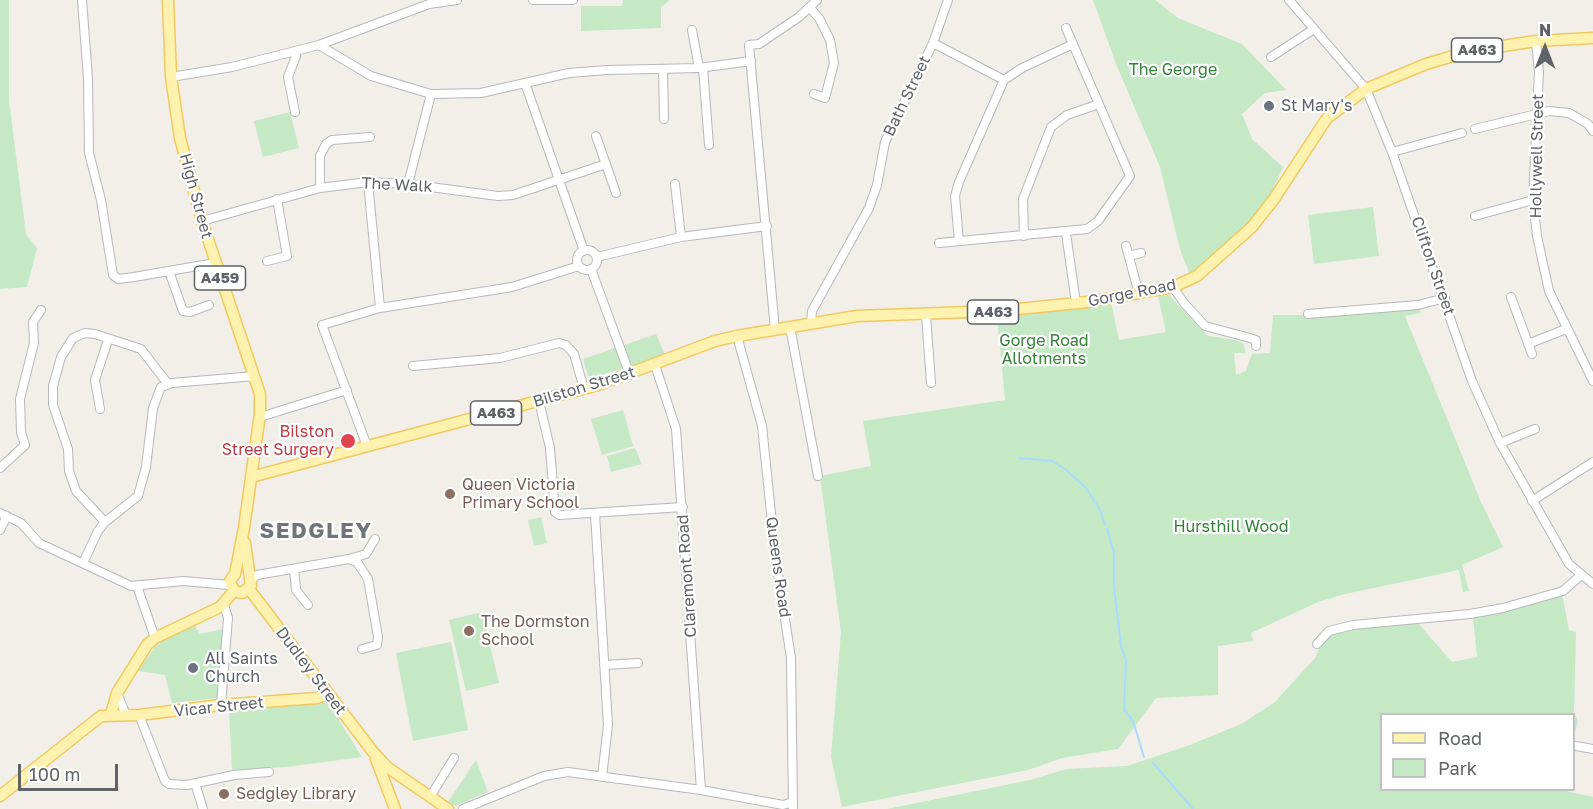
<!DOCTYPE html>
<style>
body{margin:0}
#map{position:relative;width:1593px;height:809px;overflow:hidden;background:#f1efe8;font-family:"Golos Text",sans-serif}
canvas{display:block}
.legend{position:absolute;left:1380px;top:713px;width:195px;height:78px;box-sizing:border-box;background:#fff;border:2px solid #bfc1c3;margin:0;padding:8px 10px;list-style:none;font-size:18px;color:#5f6368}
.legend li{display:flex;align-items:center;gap:12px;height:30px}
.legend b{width:30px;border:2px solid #bfc1c3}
.north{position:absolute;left:1515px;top:18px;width:60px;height:60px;-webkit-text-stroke:4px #fff;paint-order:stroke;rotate:0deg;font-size:16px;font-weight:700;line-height:24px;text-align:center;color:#5f6368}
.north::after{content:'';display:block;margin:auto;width:21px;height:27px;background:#5f6368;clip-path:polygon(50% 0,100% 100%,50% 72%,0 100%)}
.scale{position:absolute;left:18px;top:764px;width:100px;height:27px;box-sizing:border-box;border:3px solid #5f6368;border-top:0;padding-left:8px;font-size:18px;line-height:21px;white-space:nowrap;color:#5f6368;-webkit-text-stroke:4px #fff;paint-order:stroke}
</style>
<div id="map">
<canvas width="1593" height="809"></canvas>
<ul class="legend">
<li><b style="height:8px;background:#fff2af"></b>Road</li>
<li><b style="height:16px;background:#c5e8c5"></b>Park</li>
</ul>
<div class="north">N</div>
<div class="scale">100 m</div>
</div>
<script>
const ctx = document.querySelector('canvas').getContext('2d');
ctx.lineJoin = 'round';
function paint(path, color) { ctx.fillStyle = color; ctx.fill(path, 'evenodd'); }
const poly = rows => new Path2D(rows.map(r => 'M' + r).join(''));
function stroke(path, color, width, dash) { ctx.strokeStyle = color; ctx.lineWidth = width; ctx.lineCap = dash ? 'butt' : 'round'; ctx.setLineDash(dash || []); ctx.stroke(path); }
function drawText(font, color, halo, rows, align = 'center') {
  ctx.font = font + ' "Golos Text",sans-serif'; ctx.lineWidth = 4.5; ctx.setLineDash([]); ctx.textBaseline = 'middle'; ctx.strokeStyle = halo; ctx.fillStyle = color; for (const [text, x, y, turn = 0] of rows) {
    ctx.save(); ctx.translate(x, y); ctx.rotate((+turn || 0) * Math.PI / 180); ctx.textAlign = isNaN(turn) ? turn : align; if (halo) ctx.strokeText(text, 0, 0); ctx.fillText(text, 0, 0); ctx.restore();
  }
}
const green = poly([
 [0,0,9,0,9,101,26,234,37,248,27,287,0,289],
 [623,0,670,0,661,7,661,28,581,31,581,6,622,6],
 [1093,0,1155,0,1178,18,1242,44,1286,90,1265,93,1242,114,1252,139,1283,167,1269,199,1236,236,1190,275,1180,249,1160,167,1116,64],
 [290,112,299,148,263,157,254,121],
 [1373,207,1379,256,1314,264,1308,215],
 [1169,295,1208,336,1236,340,1244,344,1245,353,1234,353,1236,375,1246,371,1252,354,1270,353,1273,315,1347,315,1419,306,1421,313,1405,316,1481,502,1503,547,1462,565,1469,591,1463,592,1459,570,1345,594,1318,602,1251,633,1253,641,1218,646,1218,695,1156,698,1118,749,1062,758,1028,770,842,807,831,757,841,632,820,476,871,466,863,421,1005,400,997,317,1111,302,1119,340,1166,332,1158,296],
 [656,334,665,355,589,379,583,359],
 [623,410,633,446,602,455,591,419],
 [635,448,642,464,611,472,607,456],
 [541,517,547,543,534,546,528,520],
 [1562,594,1569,630,1576,632,1574,712,1578,721,1574,735,1574,714,1382,714,1382,790,1561,790,1593,797,1593,809,887,809,1030,780,1066,769,1127,766,1190,745,1243,723,1275,702,1315,658,1322,641,1341,631,1356,627,1417,622,1452,662,1477,657,1473,617],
 [482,612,499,683,466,691,449,620],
 [195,626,200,634,223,629,217,698,172,703,165,675,138,671,155,647,172,633],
 [451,642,468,730,413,741,396,653],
 [327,701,362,757,286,767,232,770,229,710],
 [476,760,488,792,455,806,448,802]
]);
const stream = poly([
 [1019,458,1052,461,1065,469,1086,488,1100,510,1105,525],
 [1107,529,1114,552,1114,586,1121,646,1126,660,1124,710,1133,721,1144,757],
 [1153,763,1193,809]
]);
const minor = poly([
 [82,0,88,78,89,153,101,200,113,275,118,279,134,277,215,263],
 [533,0,573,0],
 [1289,0,1366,89,1392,152,1472,381,1500,443,1569,564,1593,584],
 [810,8,819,18,830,40,834,63,825,98,814,94],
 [692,30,699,68],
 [1536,41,1539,72,1533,200,1537,236,1549,291,1593,381],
 [933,43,1004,80],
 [319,45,371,76,431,94,481,93,569,73,607,70,699,68,751,61],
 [295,51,296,56,288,77,295,112],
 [1271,57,1314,29],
 [703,68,709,145],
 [663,69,664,119],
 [171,77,232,67,319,45,429,4,457,0],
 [525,83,584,251],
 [1475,129,1549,111,1569,113,1588,124,1593,131],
 [596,136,616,193],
 [1392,152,1462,133],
 [368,182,380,308],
 [408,184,431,94],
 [675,184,681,237],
 [320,188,320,156,326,144,332,140,370,137],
 [1475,216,1533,200],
 [202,221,320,188,368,182,408,184,498,196,513,195,606,164],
 [1066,233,1076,303],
 [1024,236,1023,199,1051,127,1067,115,1099,104],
 [959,241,955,196,959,182,1004,80,1022,68,1073,44],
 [939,243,1087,229,1098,221,1130,176,1066,28],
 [1126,246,1139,294],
 '577 260a10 10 0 1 1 20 0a10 10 0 1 1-20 0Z',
 [1129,256,1141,253],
 [597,257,681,237,767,226],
 [267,261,287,256,277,199],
 [591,269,630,375],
 [169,271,183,311,190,312,209,305],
 [1173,287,1184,303,1205,326,1250,338,1256,340,1256,346],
 [1511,297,1532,354],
 [1308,314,1418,305,1445,298],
 [926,315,931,383],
 [811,323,812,311,869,208,877,185,885,142,933,43,948,0],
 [790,327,818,476],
 [775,330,749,45,759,44,799,17,817,0],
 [737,336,762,426,776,561,791,658,793,809],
 [1528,344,1566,329],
 [655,365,676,429,701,790],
 [413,366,500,358,559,343,566,345,574,354,584,389],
 [539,401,550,448,555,512,559,515,683,507],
 [100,409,95,380,108,340],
 [260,417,347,390],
 [1500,443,1535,429],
 [367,446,322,325,380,308,512,287,579,266],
 [0,468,25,445,21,432,20,399,34,343,33,322,41,310],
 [1532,501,1593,462],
 [0,513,21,523,39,543,131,586,183,581,230,585],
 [595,514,608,725,602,777],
 [105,522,76,491,69,471,68,449,53,405,53,386,61,357,73,338,85,333,95,334,141,349,168,384],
 [0,530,7,516],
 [349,559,366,554,375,539],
 [83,563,98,531,105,522,138,496,146,467,153,408,161,387,172,383,255,376],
 [294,569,296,590,308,605],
 [251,581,257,575,349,559,357,562,368,579,378,637,377,645,362,649],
 [137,586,155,638],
 [1317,644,1329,631,1353,625,1470,614,1503,608,1563,591,1580,576],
 [604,665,638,663],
 [117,693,126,715],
 [221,705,228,618,224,605],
 [139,715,165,781,169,784,187,785,234,775,269,772],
 [1576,746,1593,749],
 [195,783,203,809],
 [430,797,454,758],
 [463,809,544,776,568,772,701,790,783,805,793,802]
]);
const major = poly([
 [168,0,171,77,180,138,202,221,260,394,260,414,244,528,235,574,230,581,234,591],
 [251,477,598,385,715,341,737,336,857,316,998,311,1087,302,1173,287,1197,276,1252,227,1274,199,1327,118,1366,89,1426,64,1470,51,1536,41,1593,38],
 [249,589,373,752,387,767,448,809],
 [234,591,242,593,251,586,245,543],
 [111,714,117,693,147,645,155,638,220,607,234,591],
 [376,759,395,809],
 [0,796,101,716,139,715,221,705,317,698,327,694]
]);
const markers = [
 [1269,106,6,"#6b7280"],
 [348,441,8,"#e0444e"],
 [450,494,6,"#8d6e63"],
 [469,631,6,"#8d6e63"],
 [193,668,6,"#6b7280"],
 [224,794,6,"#8d6e63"]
];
const shields = [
 [1477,50,51],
 [220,278,51],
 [993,312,51],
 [496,413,51]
];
const shieldNames = [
 ["A463",1477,50],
 ["A459",220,278],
 ["A463",993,312],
 ["A463",496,413]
];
const parkNames = [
 ["The George",1173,70],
 ["Gorge Road",1044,341],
 ["Allotments",1044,359],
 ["Hursthill Wood",1231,527]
];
const streetNames = [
 ["Bath Street",907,96,-64],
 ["Hollywell Street",1537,156,-89],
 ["The Walk",397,185,3],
 ["High Street",196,196,75],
 ["Clifton Street",1433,266,71],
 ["Gorge Road",1132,293,-11],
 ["Bilston Street",584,387,-17],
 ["Queens Road",778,567,82],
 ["Claremont Road",687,576,-94],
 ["Dudley Street",311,671,53],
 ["Vicar Street",219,707,-6]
];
const worshipNames = [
 ["St Mary's",1281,106],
 ["All Saints",205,659],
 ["Church",205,677]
];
const healthNames = [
 ["Bilston",334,432],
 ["Street Surgery",334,450]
];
const educationNames = [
 ["Queen Victoria",462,485],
 ["Primary School",462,503],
 ["The Dormston",481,622],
 ["School",481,640],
 ["Sedgley Library",236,794]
];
const districtNames = [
 ["SEDGLEY",316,531]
];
paint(green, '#c5e8c5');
stroke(stream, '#aadaff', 2);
stroke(minor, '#b5b8bc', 10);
stroke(major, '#f2c960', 13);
stroke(minor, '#fff', 8);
stroke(major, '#fff2af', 10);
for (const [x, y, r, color] of markers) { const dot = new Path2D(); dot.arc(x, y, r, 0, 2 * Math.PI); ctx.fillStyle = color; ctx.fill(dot); stroke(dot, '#fff', 2); }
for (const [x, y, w] of shields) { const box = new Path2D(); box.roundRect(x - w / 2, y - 12, w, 24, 4.5); ctx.fillStyle = '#fff'; ctx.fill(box); stroke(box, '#5f6368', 1.5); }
drawText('bold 15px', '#5f6368', null, shieldNames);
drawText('16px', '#348238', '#fff', parkNames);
drawText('16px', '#5f6368', '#fff', streetNames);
drawText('16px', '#5b616d', '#fff', worshipNames, 'left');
drawText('16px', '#be3a42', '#fff', healthNames, 'right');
drawText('16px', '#785e54', '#fff', educationNames, 'left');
ctx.letterSpacing = '1.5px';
drawText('bold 22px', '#70757a', '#fff', districtNames);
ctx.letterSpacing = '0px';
</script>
